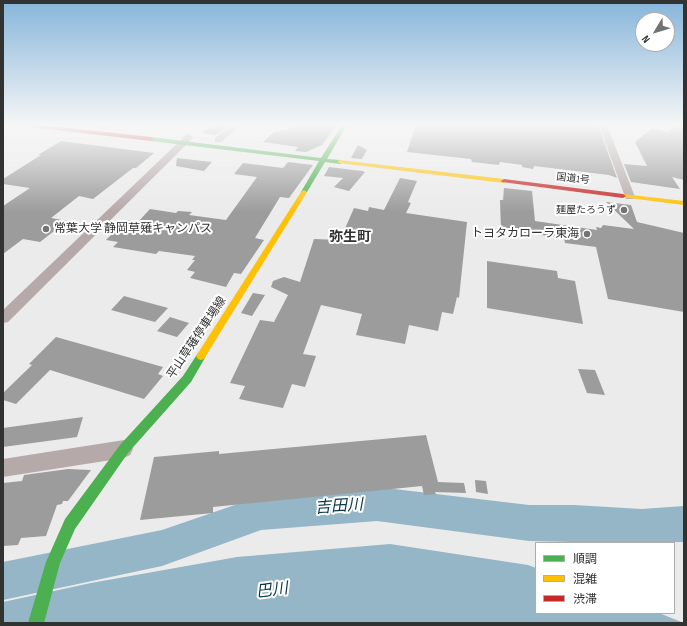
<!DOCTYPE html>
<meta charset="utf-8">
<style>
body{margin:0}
#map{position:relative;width:687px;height:626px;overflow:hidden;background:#ebebeb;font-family:"Sofia Sans Condensed","Noto Sans JP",sans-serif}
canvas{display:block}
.frame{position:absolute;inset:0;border:4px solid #313232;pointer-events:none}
.legend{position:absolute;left:535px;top:542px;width:140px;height:72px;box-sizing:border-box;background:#fff;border:1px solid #adadad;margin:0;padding:5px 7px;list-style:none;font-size:12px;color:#313232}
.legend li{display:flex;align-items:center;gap:8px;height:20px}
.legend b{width:20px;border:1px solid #adadad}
.north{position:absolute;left:635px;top:12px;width:40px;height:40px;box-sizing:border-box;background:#fff;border:1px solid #adadad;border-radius:50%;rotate:232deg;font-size:11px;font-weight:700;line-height:16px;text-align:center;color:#313232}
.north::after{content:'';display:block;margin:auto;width:14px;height:18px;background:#727373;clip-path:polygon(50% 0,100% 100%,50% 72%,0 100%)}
</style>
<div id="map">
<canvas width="687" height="626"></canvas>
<div class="frame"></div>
<ul class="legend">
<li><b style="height:5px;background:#4caf50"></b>順調</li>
<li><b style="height:5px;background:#ffc107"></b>混雑</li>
<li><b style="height:5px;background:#c62828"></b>渋滞</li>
</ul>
<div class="north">N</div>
</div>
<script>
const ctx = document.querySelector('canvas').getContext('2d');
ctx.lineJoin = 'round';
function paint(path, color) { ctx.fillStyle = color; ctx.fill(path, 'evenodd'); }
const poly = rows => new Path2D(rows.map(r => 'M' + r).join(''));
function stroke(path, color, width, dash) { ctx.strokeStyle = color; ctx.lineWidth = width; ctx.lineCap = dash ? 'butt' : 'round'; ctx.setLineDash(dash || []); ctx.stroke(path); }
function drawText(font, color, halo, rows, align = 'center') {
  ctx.font = font + ' "Sofia Sans Condensed","Noto Sans JP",sans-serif'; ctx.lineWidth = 4; ctx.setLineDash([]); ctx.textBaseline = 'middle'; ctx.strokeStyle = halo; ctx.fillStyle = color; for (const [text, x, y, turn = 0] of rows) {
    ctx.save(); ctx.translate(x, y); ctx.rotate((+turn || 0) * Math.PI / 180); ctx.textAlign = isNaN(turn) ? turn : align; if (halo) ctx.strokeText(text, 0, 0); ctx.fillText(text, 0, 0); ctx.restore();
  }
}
const water = poly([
 [390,544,528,565,536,568,536,613,659,613,684,623,3,623,3,602,91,583,237,557]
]);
const river = poly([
 [377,487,529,505,574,505,642,509,684,506,684,542,613,543,529,541,377,521,261,530,162,566,3,600,3,562,162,530,261,496,377,487]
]);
const building = poly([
 [212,125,230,125,216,135,202,133],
 [293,125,337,125,322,145,306,152,295,151,298,147,263,142,274,132,287,130],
 [416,125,598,125,617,178,609,175,534,166,533,169,522,167,522,165,500,162,499,165,472,162,471,159,407,152],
 [677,125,684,125,684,180,672,177,680,189,631,182,624,164,647,166,635,142,652,128,668,132],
 [61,141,154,153,136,168,133,168,93,199,79,196,51,218,67,221,40,242,23,239,3,254,3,206,30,188,3,184,3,179,41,155,38,155],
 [358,145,367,150,362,159,351,158],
 [177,158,212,162,204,171,176,166],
 [288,162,313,165,289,198,280,197,255,238,264,240,241,274,234,273,226,287,190,278,195,272,187,270,195,260,192,260,195,256,159,251,156,254,113,247,118,242,106,240,126,220,138,222,150,209,176,213,178,211,192,212,189,215,226,220,257,177,234,174,243,163,283,168],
 [329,167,362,171,365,172,349,191,334,187,343,178,324,176],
 [400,178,417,181,408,202,411,203,406,213,467,222,459,298,457,297,453,314,442,312,438,331,409,325,405,344,356,335,362,314,321,305,303,354,316,356,305,387,292,384,283,408,239,399,245,386,230,383,260,320,274,322,288,295,271,287,273,281,284,277,300,282,314,239,340,240,354,208,368,211,369,207,384,210],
 [504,188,532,191,535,221,597,230,596,227,601,228,603,225,634,229,606,202,631,205,637,222,684,233,684,312,608,299,596,247,565,243,564,238,501,230,500,200,503,200],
 [487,261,557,271,558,278,575,281,583,324,487,308],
 [253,293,265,295,252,316,241,313],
 [124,296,168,308,155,322,111,310],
 [170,317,189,323,177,337,157,331],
 [56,337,163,367,158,374,163,376,144,399,50,370,16,404,3,400,3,393,32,365,29,364],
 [578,369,595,370,605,395,587,393],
 [83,417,77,437,3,447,3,428],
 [426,435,438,482,464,483,466,493,435,492,436,494,424,495,422,486,213,507,213,513,140,520,154,457,219,451,219,454],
 [68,469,91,470,68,501,63,501,62,504,57,505,46,536,21,538,18,545,3,546,3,483,22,481,24,475],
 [475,480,486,481,488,494,476,492]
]);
const street = poly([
 [102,125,111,125,104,129,100,127,102,125],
 [232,125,241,125,221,142,215,142,215,138,232,125],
 [599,125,607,125,635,197,634,199,626,199,625,197,599,125],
 [189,134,193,137,192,139,8,322,3,323,3,310,186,135,189,134],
 [124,440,130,443,133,449,130,455,124,458,3,477,3,459,124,440]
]);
const fast = poly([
 [342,125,347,125,327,159,340,160,343,162,340,164,325,162,307,192,304,194,301,192,319,161,151,141,148,139,151,137,321,158,342,125],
 [201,352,204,353,206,356,191,382,128,453,75,529,60,563,44,623,28,623,46,562,65,519,120,445,183,376,198,353,201,352]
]);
const slow = poly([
 [340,160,504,179,507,181,504,183,338,163,338,161,340,160],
 [304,190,307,192,204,359,201,360,198,359,196,356,198,353,301,192,304,190],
 [623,194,684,201,684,205,621,197,621,195,623,194]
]);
const jam = poly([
 [28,125,41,125,151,137,154,139,151,141,31,127,28,125],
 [504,179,623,194,626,196,623,198,502,182,501,181,504,179]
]);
const markers = [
 [624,210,4,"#727373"],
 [46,229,4,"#727373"],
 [587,234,4,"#727373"]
];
const farStreetnames = [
 ["国道1号",573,179,7]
];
const farPoinames = [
 ["麺屋たろうず",616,210]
];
const poiNames = [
 ["常葉大学 静岡草薙キャンパス",54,229],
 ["トヨタカローラ東海",579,234,"right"]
];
const streetNames = [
 ["平山草薙停車場線",197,338,-56]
];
const quarterNames = [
 ["弥生町",350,237]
];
const nearWaternames = [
 ["吉田川",339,507,-4],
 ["巴川",272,591,-7]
];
paint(water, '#94b6c6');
paint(river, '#94b6c6');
paint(building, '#9c9c9c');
paint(street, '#b6a9aa');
paint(fast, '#4caf50');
paint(slow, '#ffc107');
paint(jam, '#c62828');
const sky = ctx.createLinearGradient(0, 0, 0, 212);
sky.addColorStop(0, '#86b5da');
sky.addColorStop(0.59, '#f6f6f6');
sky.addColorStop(1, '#f6f6f600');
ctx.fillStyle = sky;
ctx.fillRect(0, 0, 687, 212);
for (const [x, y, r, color] of markers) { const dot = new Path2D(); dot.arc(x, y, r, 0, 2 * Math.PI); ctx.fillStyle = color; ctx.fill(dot); stroke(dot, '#fff', 1.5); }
drawText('10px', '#313232', '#fff', farStreetnames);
drawText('10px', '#313232', '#fff', farPoinames, 'right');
drawText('12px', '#313232', '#fff', poiNames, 'left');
drawText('12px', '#313232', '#fff', streetNames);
drawText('bold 14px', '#313232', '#fff', quarterNames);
drawText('italic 16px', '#0a3647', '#fff', nearWaternames);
</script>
